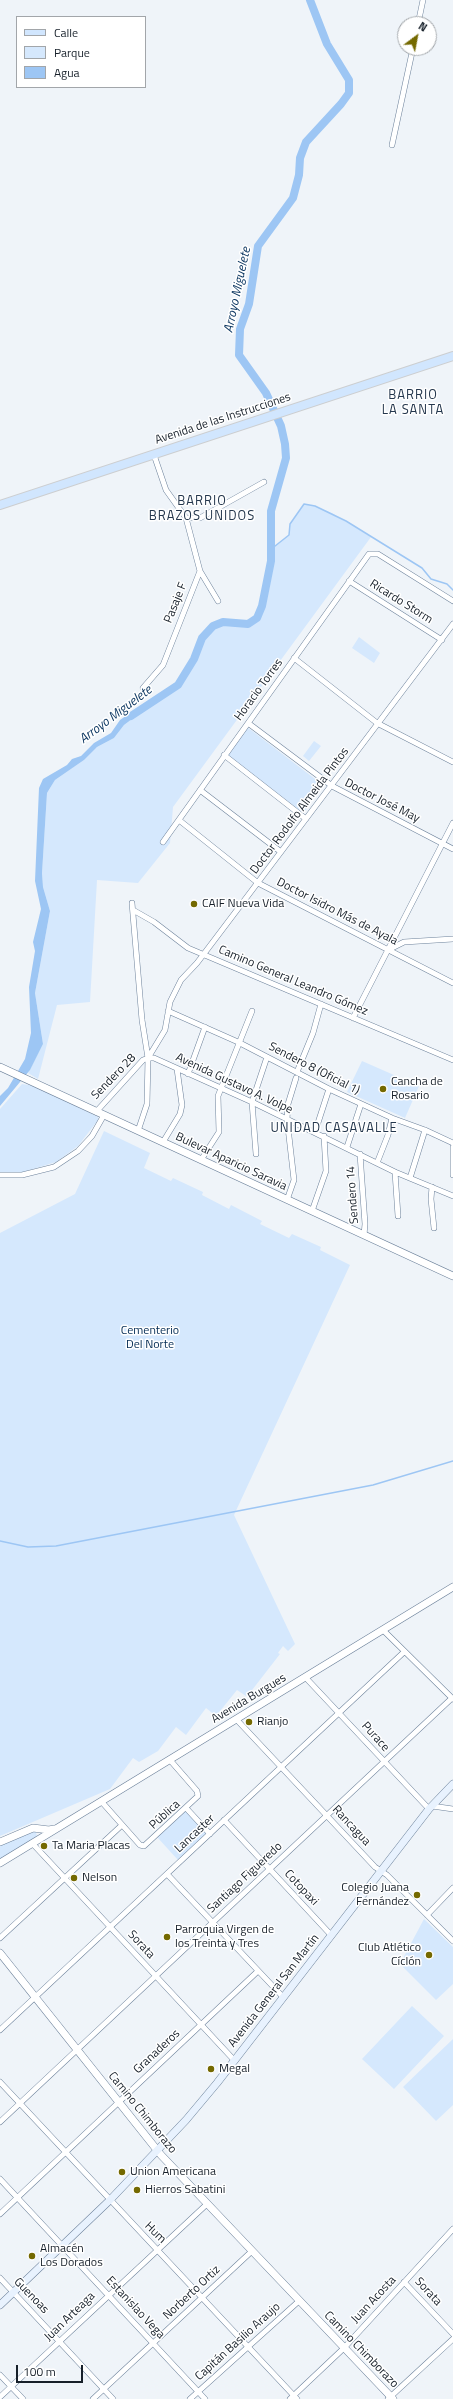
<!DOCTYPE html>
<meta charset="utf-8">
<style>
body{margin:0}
#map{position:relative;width:453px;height:2399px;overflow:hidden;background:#eff4f9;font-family:"Titillium Web",sans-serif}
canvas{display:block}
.legend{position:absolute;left:16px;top:16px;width:130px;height:72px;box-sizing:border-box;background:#fff;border:1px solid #a2a6aa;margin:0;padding:5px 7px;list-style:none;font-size:12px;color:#17202a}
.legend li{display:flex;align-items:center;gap:8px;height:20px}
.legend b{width:20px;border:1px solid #a2a6aa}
.north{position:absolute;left:397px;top:16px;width:40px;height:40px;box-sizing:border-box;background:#fff;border:1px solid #a2a6aa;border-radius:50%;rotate:32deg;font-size:11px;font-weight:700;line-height:16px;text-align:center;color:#17202a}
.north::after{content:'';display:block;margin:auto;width:14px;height:18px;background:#746900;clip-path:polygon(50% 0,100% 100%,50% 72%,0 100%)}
.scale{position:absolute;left:16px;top:2365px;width:67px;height:18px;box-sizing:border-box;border:2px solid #17202a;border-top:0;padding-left:5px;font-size:12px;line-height:14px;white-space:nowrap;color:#17202a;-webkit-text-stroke:3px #fff;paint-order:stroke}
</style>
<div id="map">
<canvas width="453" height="2399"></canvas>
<ul class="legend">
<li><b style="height:5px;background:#d1e6fe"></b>Calle</li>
<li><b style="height:11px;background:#d5e8fd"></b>Parque</li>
<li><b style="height:11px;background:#9dc6f4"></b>Agua</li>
</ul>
<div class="north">N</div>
<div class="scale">100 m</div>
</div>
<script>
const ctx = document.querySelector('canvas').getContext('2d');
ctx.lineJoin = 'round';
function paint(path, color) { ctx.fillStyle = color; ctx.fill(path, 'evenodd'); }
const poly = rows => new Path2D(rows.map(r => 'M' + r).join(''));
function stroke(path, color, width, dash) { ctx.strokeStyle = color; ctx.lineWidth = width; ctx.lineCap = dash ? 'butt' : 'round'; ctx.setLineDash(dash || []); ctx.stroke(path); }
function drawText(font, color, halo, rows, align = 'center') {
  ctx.font = font + ' "Titillium Web",sans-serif'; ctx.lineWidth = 3; ctx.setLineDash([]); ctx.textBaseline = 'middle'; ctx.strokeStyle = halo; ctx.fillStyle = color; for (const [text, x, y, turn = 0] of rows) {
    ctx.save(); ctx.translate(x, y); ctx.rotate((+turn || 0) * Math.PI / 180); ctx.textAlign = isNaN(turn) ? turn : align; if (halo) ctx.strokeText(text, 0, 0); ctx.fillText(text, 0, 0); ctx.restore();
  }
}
const green = poly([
 [304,504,315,506,332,513,371,537,173,807,170,843,138,883,97,880,90,1002,57,1005,38,1079,28,1073,43,1044,35,993,50,911,43,887,42,873,47,793,55,780,84,760,97,747,114,738,124,725,178,685,194,659,202,638,213,626,223,622,248,624,257,618,270,573,270,550,289,535,290,524],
 [359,637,380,653,374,663,352,648],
 [247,727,323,785,305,811,302,812,227,755],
 [314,741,321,746,309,761,303,756],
 [362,1061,419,1086,405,1118,347,1092],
 [22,1084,35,1086,98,1117,98,1120,78,1146,56,1162,23,1172,0,1173,0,1109],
 [104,1131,150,1153,144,1168,171,1181,173,1178,203,1192,202,1195,229,1209,231,1205,262,1221,260,1224,289,1238,292,1234,321,1247,320,1250,350,1265,234,1515,295,1644,288,1651,283,1646,278,1653,280,1654,249,1694,246,1696,237,1690,216,1716,206,1708,186,1735,176,1727,158,1751,139,1762,133,1758,110,1789,0,1836,0,1233,75,1194],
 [186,1811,207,1833,178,1860,157,1837],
 [33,1831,36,1832,37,1837,0,1859,0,1845],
 [424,1919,453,1947,453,1984,436,2000,400,1964],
 [412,2006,444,2036,394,2089,362,2059],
 [453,2039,453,2105,436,2121,403,2087]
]);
const water = poly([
 [140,711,136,716,124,725,114,738,97,747,84,760,55,780,47,793,42,873,43,887,50,911,35,993,43,1044,30,1070,0,1106,0,1096,8,1088,25,1059,31,1033,29,987,35,951,33,942,41,909,35,881,39,788,43,779,67,765,72,759,81,756,94,743,111,733,120,720,130,713]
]);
const stream = poly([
 [270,550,289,535,290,524,304,504,315,506,346,521,422,568,431,579,447,584,453,590],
 [0,1541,28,1547,56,1546,373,1485,453,1461]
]);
const river = poly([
 [131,716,178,685,194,659,202,638,213,626,223,622,248,624,257,618,262,606,271,561,271,511,286,458,285,444,281,426,266,393,239,355,240,329,249,304,258,246,293,198,299,175,300,158,306,142,341,104,349,93,349,80,327,44,310,0]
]);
const minor = poly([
 [418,24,423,0],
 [392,145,413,48],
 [154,455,166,490,186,518],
 [186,518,200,518,264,482],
 [200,571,218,601],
 [349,581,442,640],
 [294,658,377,723,453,762],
 [143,688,163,665,200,571,186,518],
 [248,723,332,786,453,849],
 [224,755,306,819],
 [200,790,281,852],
 [179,820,258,883,453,983],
 [163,842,369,554,378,554,453,601],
 [132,903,142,1020,148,1058,147,1104,138,1131],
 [133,910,154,922,188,948,453,1060],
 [390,949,404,942,453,939],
 [168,1011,238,1042,329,1089,392,1118,425,1130,453,1143],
 [353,1018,453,823],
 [148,1058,154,1058,252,1102,395,1172,453,1196],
 [297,1072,313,1033,321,1004],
 [188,1074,205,1027],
 [96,1112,143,1060,148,1058,165,1030,170,1002,181,980,197,963,453,624],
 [315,1132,329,1089],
 [163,1142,180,1114,182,1105,177,1069],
 [347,1147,361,1104],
 [453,1147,453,1175],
 [256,1154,252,1102,267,1057],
 [360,1154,365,1224,364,1235],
 [201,1160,219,1132,218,1096,252,1011],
 [377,1163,388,1135,392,1118],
 [395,1172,398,1216],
 [0,1175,22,1175,54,1167,78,1151,92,1136,104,1115],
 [410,1178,425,1130],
 [432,1187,431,1199,434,1228],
 [287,1200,294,1180,287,1119,288,1104,296,1078],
 [312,1211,326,1171,324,1136],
 [383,1630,453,1699],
 [306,1678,429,1809],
 [237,1720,375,1867,387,1875,453,1941],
 [101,1801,140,1845,144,1846,198,1796,197,1791,170,1760],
 [432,1806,453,1809],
 [187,1809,210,1834],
 [224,1820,331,1935],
 [32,1843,234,2060],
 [167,1874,283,1997],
 [427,1915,453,1888],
 [0,1938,122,1825],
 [0,2030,404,1652],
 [0,2082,297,2399],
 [0,2122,452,1698],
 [0,2179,205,2399],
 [0,2214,258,1971],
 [0,2278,113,2399],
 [404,2282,453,2334],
 [0,2375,23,2399],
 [0,2397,207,2204],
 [93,2399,252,2251],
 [190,2399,299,2301],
 [290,2399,344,2348,453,2229],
 [388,2399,453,2339]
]);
const tertiary = poly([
 [0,1067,453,1276],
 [0,1842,33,1828,49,1830,54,1829],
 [0,1863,453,1587],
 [0,1953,161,2155,393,2399]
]);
const secondary = poly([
 [0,2305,110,2200,186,2120,217,2083,429,1809,453,1784]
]);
const primary = poly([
 [0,505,453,356]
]);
const markers = [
 [194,904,4,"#746900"],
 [383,1089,4,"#746900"],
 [249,1722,4,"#746900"],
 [44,1846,4,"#746900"],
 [74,1878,4,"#746900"],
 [417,1895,4,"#746900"],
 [167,1937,4,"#746900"],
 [429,1955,4,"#746900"],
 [211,2069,4,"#746900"],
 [122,2172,4,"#746900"],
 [137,2190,4,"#746900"],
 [32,2256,4,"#746900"]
];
const streetNames = [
 ["Avenida de las Instrucciones",223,419,-18],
 ["Ricardo Storm",401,602,32],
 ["Pasaje F",176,603,-68],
 ["Horacio Torres",259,690,-54],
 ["Doctor José May",382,801,27],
 ["Doctor Rodolfo Almeida Pintos",300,811,-53],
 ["Doctor Isidro Más de Ayala",337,912,27],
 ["Camino General Leandro Gómez",293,981,23],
 ["Sendero 8 (Oficial 1)",314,1069,27],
 ["Sendero 28",114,1077,-46],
 ["Avenida Gustavo A. Volpe",234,1084,25],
 ["Bulevar Aparicio Saravia",231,1162,25],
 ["Sendero 14",353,1195,-94],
 ["Avenida Burgues",249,1699,-31],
 ["Purace",375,1737,48],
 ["Pública",165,1815,-42],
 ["Rancagua",351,1826,47],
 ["Lancaster",195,1834,-43],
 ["Santiago Figueredo",245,1878,-43],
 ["Cotopaxi",301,1888,47],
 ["Sorata",141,1945,47],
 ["Avenida General San Martín",274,1991,-52],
 ["Granaderos",157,2052,-43],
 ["Camino Chimborazo",142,2113,51],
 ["Hum",155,2233,44],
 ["Sorata",428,2292,47],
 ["Norberto Ortiz",192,2293,-43],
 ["Guenoas",31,2296,46],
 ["Juan Acosta",374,2300,-47],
 ["Estanislao Vega",135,2308,47],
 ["Juan Arteaga",70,2317,-44],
 ["Capitán Basilio Araujo",238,2342,-42],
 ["Camino Chimborazo",361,2350,46]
];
const poiNames = [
 ["CAIF Nueva Vida",202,904],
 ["Cancha de",391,1082],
 ["Rosario",391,1096],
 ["Rianjo",257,1722],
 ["Ta Maria Placas",52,1846],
 ["Nelson",82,1878],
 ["Colegio Juana",409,1888,"right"],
 ["Fernández",409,1902,"right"],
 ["Parroquia Virgen de",175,1930],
 ["los Treinta y Tres",175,1944],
 ["Club Atlético",421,1948,"right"],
 ["Cíclón",421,1962,"right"],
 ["Megal",219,2069],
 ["Union Americana",130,2172],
 ["Hierros Sabatini",145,2190],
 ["Almacén",40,2249],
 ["Los Dorados",40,2263]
];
const parkNames = [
 ["Cementerio",150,1331],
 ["Del Norte",150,1345]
];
const waterNames = [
 ["Arroyo Miguelete",238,290,-78],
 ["Arroyo Miguelete",116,715,-37]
];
const neighbourhoodNames = [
 ["BARRIO",413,396],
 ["LA SANTA",413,411],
 ["BARRIO",202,502],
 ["BRAZOS UNIDOS",202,517],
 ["UNIDAD CASAVALLE",334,1129]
];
paint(green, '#d5e8fd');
paint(water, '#9dc6f4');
stroke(stream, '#9dc6f4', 1.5);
stroke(river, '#9dc6f4', 8);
stroke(minor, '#6d829b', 6);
stroke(tertiary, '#6d829b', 8);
stroke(secondary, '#6d829b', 8);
stroke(primary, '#ccced0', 10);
stroke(minor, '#fff', 5);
stroke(tertiary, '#fff', 7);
stroke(secondary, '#e8f2fe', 7);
stroke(primary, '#d1e6fe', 8);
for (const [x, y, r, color] of markers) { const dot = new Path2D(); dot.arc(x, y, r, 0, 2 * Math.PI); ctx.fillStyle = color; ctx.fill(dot); stroke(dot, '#fff', 1.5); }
drawText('12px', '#17202a', '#fff', streetNames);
drawText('12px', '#17202a', '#fff', poiNames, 'left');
drawText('12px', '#002a53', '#fff', parkNames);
drawText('italic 13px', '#0e3862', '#fff', waterNames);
ctx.letterSpacing = '1px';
drawText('13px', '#24374d', '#fff', neighbourhoodNames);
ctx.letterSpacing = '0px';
</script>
